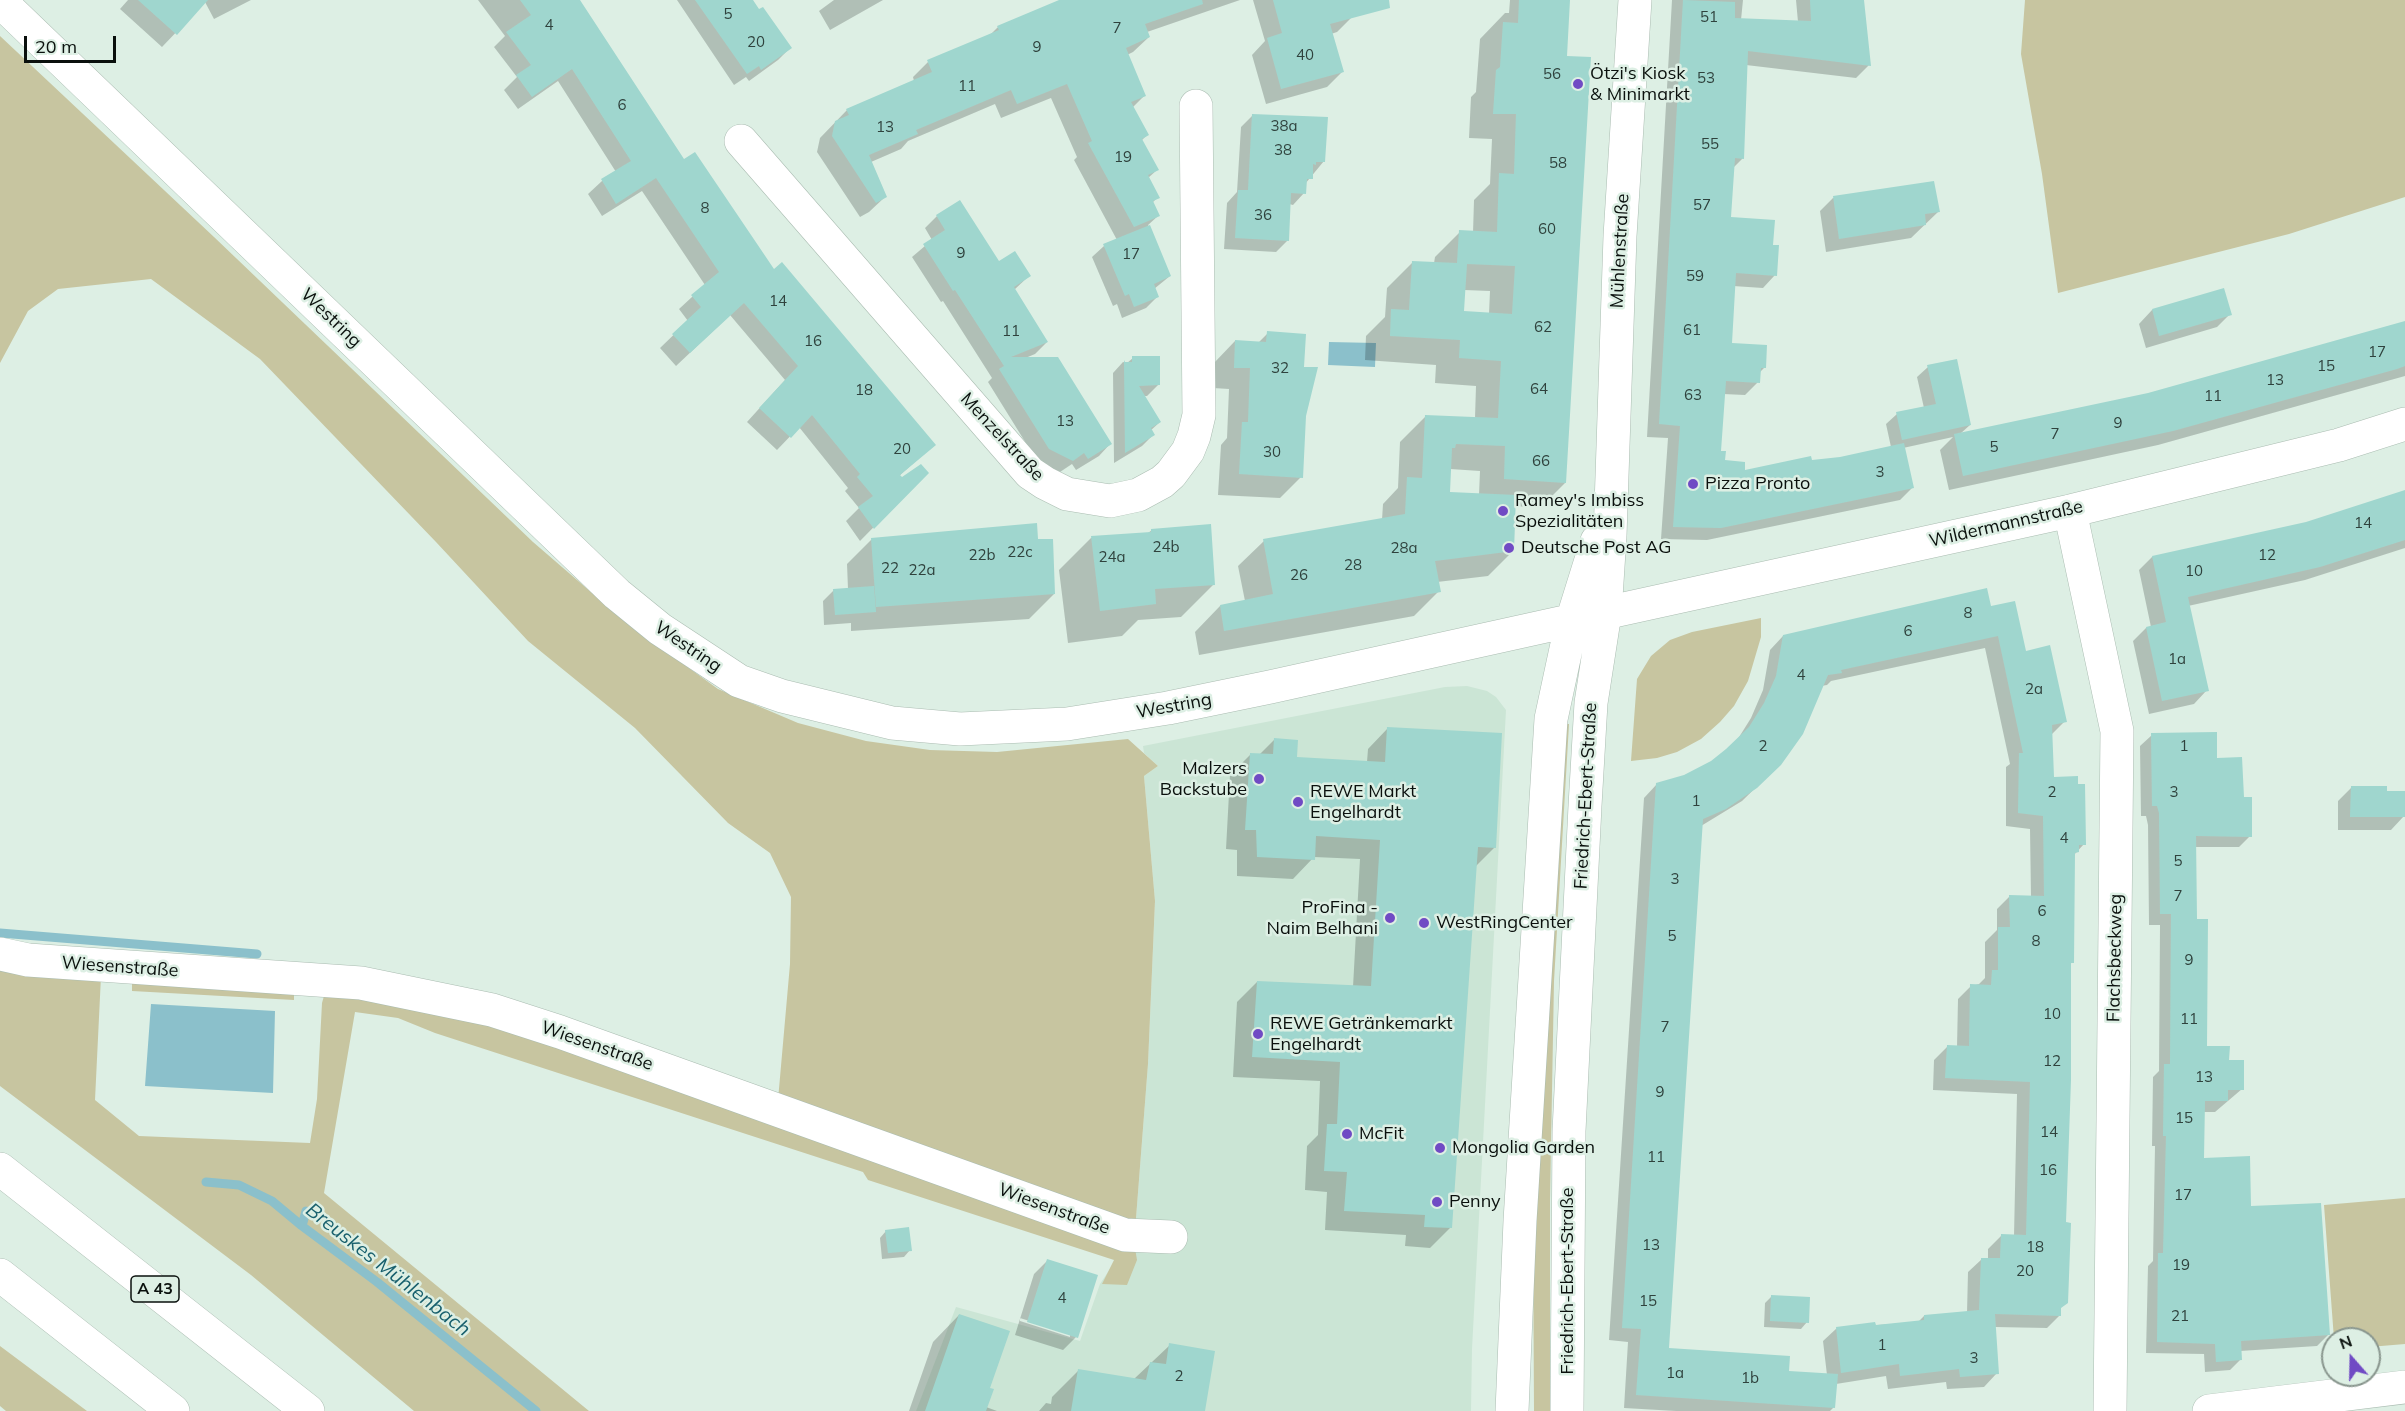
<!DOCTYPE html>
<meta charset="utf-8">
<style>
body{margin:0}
#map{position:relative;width:2405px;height:1411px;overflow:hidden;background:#ddefe4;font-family:Mulish,sans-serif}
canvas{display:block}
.north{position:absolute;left:2321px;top:1327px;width:60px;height:60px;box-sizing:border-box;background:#ddefe4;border:2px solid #89968e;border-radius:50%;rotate:340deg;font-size:16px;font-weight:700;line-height:24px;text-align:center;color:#0a100d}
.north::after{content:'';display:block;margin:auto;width:21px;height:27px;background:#704bc4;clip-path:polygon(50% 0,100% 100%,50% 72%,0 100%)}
.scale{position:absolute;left:24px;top:36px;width:92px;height:27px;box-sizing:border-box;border:3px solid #0a100d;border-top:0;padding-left:8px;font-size:18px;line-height:21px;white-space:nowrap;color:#0a100d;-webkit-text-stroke:4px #ddefe4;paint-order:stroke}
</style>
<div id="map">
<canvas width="2405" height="1411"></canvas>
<div class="north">N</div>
<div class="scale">20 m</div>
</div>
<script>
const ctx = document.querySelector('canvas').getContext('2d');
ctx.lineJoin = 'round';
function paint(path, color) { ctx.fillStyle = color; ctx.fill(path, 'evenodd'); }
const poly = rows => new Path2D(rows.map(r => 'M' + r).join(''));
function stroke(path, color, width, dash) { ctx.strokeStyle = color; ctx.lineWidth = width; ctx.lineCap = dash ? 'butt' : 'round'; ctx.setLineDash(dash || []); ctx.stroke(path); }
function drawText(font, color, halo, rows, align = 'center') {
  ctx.font = font + ' Mulish,sans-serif'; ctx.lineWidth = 5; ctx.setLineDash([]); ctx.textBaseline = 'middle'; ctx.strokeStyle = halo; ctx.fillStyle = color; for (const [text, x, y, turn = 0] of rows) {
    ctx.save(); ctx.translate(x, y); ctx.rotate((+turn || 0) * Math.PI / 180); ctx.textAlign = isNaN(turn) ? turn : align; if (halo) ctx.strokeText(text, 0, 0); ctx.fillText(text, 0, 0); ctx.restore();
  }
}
const built = poly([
 [1467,686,1487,691,1496,697,1506,710,1472,1349,1471,1411,916,1411,956,1307,1080,1341,1100,1284,1135,1231,1148,1064,1155,901,1144,776,1158,766,1144,753,1143,746,1445,687]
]);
const green = poly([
 [2025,0,2405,0,2405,197,2289,234,2058,293,2042,174,2021,54],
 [0,36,214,237,533,542,628,624,718,689,798,723,866,741,930,750,997,752,1128,739,1158,766,1144,776,1155,901,1148,1064,1135,1231,778,1100,790,964,791,897,770,853,728,823,635,728,528,641,436,542,260,359,151,279,58,289,28,311,0,363],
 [1761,618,1761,637,1748,681,1734,706,1720,722,1701,739,1677,752,1657,758,1631,761,1637,679,1651,656,1670,640,1692,632],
 [1562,724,1569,724,1554,981,1550,1201,1550,1411,1534,1411,1533,1227],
 [0,966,101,976,95,1100,139,1136,310,1143,317,1099,322,1003,326,989,386,997,605,1057,1135,1248,1137,1260,1127,1285,1102,1284,1114,1260,868,1180,863,1172,435,1033,398,1018,355,1012,324,1193,589,1411,414,1411,251,1275,0,1086],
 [136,980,294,992,294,1000,132,991,132,984],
 [2405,1198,2405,1344,2369,1347,2369,1339,2334,1339,2324,1205],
 [0,1346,87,1411,6,1411,0,1406]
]);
const water = poly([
 [1329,342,1376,343,1375,367,1328,365],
 [151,1004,275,1011,273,1093,145,1086]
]);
const shadow = poly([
 [128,0,251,0,214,19,205,2,162,47,120,9],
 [478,0,578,0,684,161,774,271,934,445,899,476,902,479,927,473,860,541,846,521,859,508,845,491,848,488,799,427,777,450,747,422,785,380,730,315,676,366,660,348,688,321,679,309,705,285,642,191,602,216,588,194,602,181,616,172,558,81,518,109,504,90,517,77,494,47,505,36],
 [677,0,751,0,790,48,778,60,749,81,746,77,734,85],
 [834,0,883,0,830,30,819,11],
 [1061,0,1240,0,1147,32,1149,37,1133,52,1127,55,1144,96,1132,108,1147,135,1141,141,1157,170,1148,178,1158,197,1152,203,1158,216,1148,225,1170,276,1154,289,1157,297,1146,308,1122,318,1117,304,1113,306,1092,257,1104,246,1117,240,1074,160,1077,157,1051,98,1001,118,995,104,908,141,901,149,871,162,885,197,869,212,860,217,817,152,820,138,847,110,914,81,913,77,928,62,990,35,998,27],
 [1253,0,1348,0,1352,17,1337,32,1331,34,1342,72,1327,87,1266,104,1252,55,1265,41],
 [1510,0,1568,0,1565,57,1565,483,1540,508,1515,506,1513,551,1488,576,1437,582,1439,591,1414,616,1199,655,1195,632,1220,606,1245,601,1238,566,1264,541,1382,520,1383,504,1398,488,1400,442,1426,416,1475,418,1476,386,1435,383,1436,365,1365,360,1366,336,1385,317,1387,288,1412,263,1434,263,1435,257,1460,232,1473,233,1474,200,1490,184,1492,139,1469,138,1471,97,1476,92,1480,39,1505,13,1509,13],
 [1464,290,1490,291,1489,314,1462,313],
 [1450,469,1480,471,1479,495,1448,494],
 [1672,0,1743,0,1741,20,1798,22,1796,0,1863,0,1869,65,1856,78,1746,65,1743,158,1733,168,1730,219,1772,246,1775,275,1763,288,1733,286,1730,344,1764,368,1759,373,1758,382,1745,395,1723,394,1719,452,1724,461,1744,472,1841,458,1891,447,1886,424,1897,414,1924,408,1917,377,1928,367,1970,425,1960,434,2149,394,2405,323,2405,376,2158,445,1949,490,1940,450,1953,437,1903,448,1912,488,1900,500,1707,540,1661,539,1668,438,1647,437],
 [1252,116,1324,161,1305,184,1304,193,1293,205,1289,204,1288,240,1276,252,1224,249,1227,203,1237,192,1241,127],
 [1833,198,1938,212,1911,238,1826,252,1820,211],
 [937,216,999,263,1029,276,1014,290,1047,342,1035,354,1023,359,1110,444,1099,456,1076,470,1072,464,1060,472,1037,461,988,382,992,378,943,301,941,302,912,257,932,240,925,228],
 [2152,310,2230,314,2217,327,2146,348,2139,324],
 [1268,333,1302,369,1305,416,1301,477,1280,498,1218,495,1221,445,1227,438,1229,389,1213,388,1214,363,1235,341,1258,343],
 [1133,358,1159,384,1147,396,1144,396,1160,422,1150,431,1153,435,1142,446,1114,463,1113,373,1123,362,1127,363],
 [2405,491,2405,548,2305,580,2188,606,2207,690,2194,704,2149,714,2133,641,2146,628,2151,627,2139,570,2152,557,2306,523],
 [1152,530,1214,584,1181,617,1138,620,1122,636,1068,643,1059,570,1091,538,1148,533],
 [872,539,1037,541,1054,594,1029,619,851,631,851,623,824,625,823,601,834,590,848,589,847,564],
 [1990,608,2025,653,2065,721,2051,735,2053,778,2084,844,2073,856,2072,962,2070,965,2060,1315,2047,1328,1995,1327,1997,1373,1984,1387,1947,1389,1946,1382,1888,1389,1886,1376,1836,1384,1834,1407,1830,1411,1676,1411,1624,1408,1628,1342,1609,1340,1644,798,1657,784,1684,776,1712,762,1736,742,1751,718,1763,690,1770,650,1783,636],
 [1985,648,2010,764,2006,767,2006,826,2030,829,2031,897,2010,896,1997,909,1997,930,1985,942,1985,978,1979,984,1971,986,1958,999,1957,1047,1947,1047,1934,1060,1933,1090,2017,1094,2014,1236,2001,1236,1988,1249,1988,1259,1982,1259,1968,1272,1967,1313,1924,1316,1918,1322,1837,1328,1823,1341,1827,1375,1787,1373,1667,1349,1701,826,1742,801,1780,764,1821,686,1827,685,1831,681],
 [1388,728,1495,847,1475,867,1451,1227,1430,1248,1405,1246,1406,1235,1325,1230,1327,1192,1305,1190,1307,1146,1318,1135,1320,1081,1233,1077,1237,1002,1257,982,1353,987,1360,859,1314,857,1293,879,1237,876,1237,850,1226,849,1230,775,1250,755,1259,755,1275,739,1295,759,1367,762,1368,749],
 [2152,735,2215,759,2242,799,2250,836,2239,847,2195,847,2195,920,2206,1047,2228,1062,2242,1089,2215,1112,2203,1112,2202,1159,2250,1208,2329,1334,2317,1346,2240,1351,2241,1359,2230,1370,2205,1372,2204,1354,2146,1353,2148,1266,2153,1261,2155,1146,2152,1146,2153,1077,2159,1071,2160,925,2149,925,2148,825,2146,816,2141,816,2140,746],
 [2351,788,2385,792,2404,816,2391,830,2338,830,2338,801],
 [886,1231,910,1250,904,1257,882,1259,880,1238],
 [1048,1260,1076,1337,1063,1350,1015,1335,1034,1274],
 [1020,1318,1070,1334,1070,1337,1020,1321],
 [1771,1297,1807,1322,1801,1329,1764,1327,1765,1303],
 [959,1315,989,1389,986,1407,997,1411,909,1411,933,1342],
 [1170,1345,1203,1411,1039,1411,1046,1403,1051,1404,1052,1397,1078,1371,1134,1379]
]);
const stream = poly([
 [0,933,257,954],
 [206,1182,239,1185,272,1201,302,1226,377,1282,536,1411],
 [302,1226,306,1211]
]);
const building = poly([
 [138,0,208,0,177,35],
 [520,0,580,0,684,159,695,152,774,269,782,262,936,445,900,475,902,477,921,464,929,473,874,529,858,507,873,496,857,477,860,474,812,415,791,438,759,408,798,366,744,303,690,353,672,334,701,307,691,295,719,272,656,178,616,204,601,179,631,161,572,69,532,97,516,75,531,65,506,32,531,15],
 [695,0,753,0,759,9,763,7,792,48,761,70,759,66,747,74],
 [1059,0,1202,0,1203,4,1145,24,1150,37,1126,48,1146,96,1131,102,1149,135,1142,139,1159,170,1148,175,1160,198,1153,201,1160,216,1134,227,1088,143,1092,141,1067,84,1017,104,1011,90,916,130,918,134,869,155,887,197,876,203,832,136,835,121,849,115,846,109,932,72,927,60,999,30,997,26],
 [1273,0,1389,0,1390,8,1330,24,1344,72,1281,89,1267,38,1282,33],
 [1519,0,1570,0,1567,56,1591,57,1566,483,1504,479,1505,446,1456,444,1455,448,1452,448,1450,492,1516,495,1514,551,1435,561,1441,592,1224,631,1220,605,1273,594,1263,539,1405,514,1407,477,1422,478,1425,415,1498,418,1501,361,1459,358,1460,340,1390,336,1391,309,1409,310,1412,261,1457,263,1459,230,1497,232,1499,173,1514,174,1516,114,1493,114,1496,70,1500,67,1503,22,1518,23],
 [1467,264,1515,266,1512,314,1464,311],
 [1683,0,1735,2,1735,18,1811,21,1810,0,1864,0,1871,66,1748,51,1744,159,1735,158,1731,217,1775,220,1773,245,1779,245,1777,276,1736,273,1732,343,1767,345,1766,368,1761,368,1760,383,1726,381,1721,451,1726,451,1725,460,1745,462,1745,470,1811,456,1812,460,1840,457,1904,443,1914,488,1721,528,1673,527,1680,426,1659,424],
 [1252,114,1328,117,1325,162,1316,162,1316,165,1313,164,1313,179,1307,179,1306,194,1291,193,1289,241,1235,238,1238,190,1248,190],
 [1934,181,1940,212,1925,214,1926,225,1839,239,1833,196],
 [960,200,999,261,1015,251,1031,276,1014,287,1048,342,1011,357,1058,357,1112,444,1088,459,1084,453,1073,461,1049,449,999,369,1004,366,955,290,953,291,923,244,945,230,936,215],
 [1150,225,1171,276,1154,284,1159,297,1134,307,1129,294,1125,296,1103,244],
 [2224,288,2232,315,2159,336,2152,309],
 [2405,321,2405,366,2397,369,2173,431,1963,476,1954,434,2148,393],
 [1267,331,1306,334,1304,367,1318,367,1306,416,1303,478,1239,474,1242,422,1248,422,1250,368,1234,368,1235,340,1266,342],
 [1132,356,1160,356,1160,385,1139,386,1161,422,1151,428,1155,435,1125,453,1124,360,1125,362,1132,362],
 [1957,359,1971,425,1902,440,1896,412,1936,404,1927,365],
 [2405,490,2405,540,2320,567,2188,597,2209,691,2162,701,2146,627,2166,622,2152,556,2306,522],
 [1037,523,1038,539,1053,539,1055,594,876,607,871,538],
 [1211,524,1215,585,1155,589,1156,604,1100,611,1091,536,1151,532,1151,529],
 [874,586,876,612,835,615,833,589],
 [1987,588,1991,606,2015,601,2026,651,2050,645,2067,722,2052,725,2054,777,2078,776,2078,784,2085,784,2086,845,2079,845,2079,852,2075,853,2074,963,2071,963,2071,1080,2066,1222,2071,1223,2068,1303,2061,1308,2061,1316,1995,1314,1999,1374,1960,1377,1959,1369,1900,1376,1899,1364,1841,1373,1836,1327,1875,1322,1876,1325,1924,1320,1924,1315,1979,1310,1981,1258,2000,1258,2001,1234,2026,1235,2030,1082,1945,1078,1947,1045,1969,1046,1970,984,1991,985,1992,970,1998,970,1998,927,2010,927,2009,895,2044,896,2043,816,2018,813,2019,753,2023,753,1998,636,1841,670,1842,673,1828,675,1803,734,1781,765,1757,788,1726,809,1703,819,1669,1348,1790,1356,1789,1371,1838,1374,1835,1408,1636,1395,1641,1329,1622,1328,1656,783,1684,775,1711,761,1726,749,1749,727,1764,703,1776,676,1783,635],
 [1387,727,1502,733,1496,848,1478,847,1452,1228,1424,1227,1425,1215,1344,1211,1347,1172,1324,1171,1327,1124,1337,1124,1340,1062,1252,1057,1257,981,1371,986,1380,840,1316,836,1315,860,1257,857,1256,830,1245,830,1250,753,1273,754,1274,738,1298,740,1297,757,1385,762],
 [2217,732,2217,758,2242,757,2244,797,2252,797,2252,837,2196,836,2197,919,2208,919,2207,1046,2230,1046,2229,1060,2244,1060,2244,1090,2228,1090,2228,1101,2205,1101,2204,1158,2250,1156,2251,1206,2321,1203,2330,1335,2241,1341,2242,1360,2216,1362,2215,1344,2157,1342,2158,1253,2163,1253,2166,1136,2163,1136,2164,1064,2170,1064,2171,914,2160,914,2159,813,2157,806,2152,806,2151,733],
 [2351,786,2387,786,2387,791,2405,791,2405,817,2350,817],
 [909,1227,912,1251,888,1253,885,1230],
 [1047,1259,1098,1275,1078,1338,1027,1322],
 [1771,1295,1810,1297,1809,1323,1770,1321],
 [959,1314,1010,1331,990,1388,994,1389,986,1411,925,1411],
 [1169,1343,1215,1351,1205,1411,1071,1411,1078,1369,1146,1380,1150,1362,1166,1364]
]);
const minor = poly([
 [741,141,1030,473,1045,483,1067,494,1110,501,1138,495,1162,482,1171,474,1188,451,1194,436,1199,415,1196,106],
 [2070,511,2117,731,2110,1411],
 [1605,613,2070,511,2339,445,2405,424],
 [0,954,28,960,361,983,492,1010,560,1032,1125,1235,1171,1237],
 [2209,1411,2405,1387]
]);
const major = poly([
 [0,1,617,594,660,629,739,681,782,696,892,723,960,729,1067,724,1168,708,1270,687,1605,613],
 [1512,1411,1520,1221,1551,719,1572,621,1597,541],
 [1567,1411,1569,1131,1585,806,1591,703,1605,613,1610,536,1620,236,1635,0]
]);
const highway = poly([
 [0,1169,308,1411],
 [0,1275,173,1411]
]);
const markers = [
 [1578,84,6,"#704bc4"],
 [1693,484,6,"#704bc4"],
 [1503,511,6,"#704bc4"],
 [1509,548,6,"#704bc4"],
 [1259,779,6,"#704bc4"],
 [1298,802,6,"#704bc4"],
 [1390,918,6,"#704bc4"],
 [1424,923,6,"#704bc4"],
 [1258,1034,6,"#704bc4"],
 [1347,1134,6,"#704bc4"],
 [1440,1148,6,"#704bc4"],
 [1437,1202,6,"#704bc4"]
];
const numberNames = [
 ["5",728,14],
 ["51",1709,17],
 ["4",549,25],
 ["7",1117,28],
 ["20",756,42],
 ["9",1037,47],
 ["40",1305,55],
 ["56",1552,74],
 ["53",1706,78],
 ["11",967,86],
 ["6",622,105],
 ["38a",1284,126],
 ["13",885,127],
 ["55",1710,144],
 ["38",1283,150],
 ["19",1123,157],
 ["58",1558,163],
 ["57",1702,205],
 ["8",705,208],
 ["36",1263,215],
 ["60",1547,229],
 ["9",961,253],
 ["17",1131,254],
 ["59",1695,276],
 ["14",778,301],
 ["62",1543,327],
 ["61",1692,330],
 ["11",1011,331],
 ["16",813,341],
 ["17",2377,352],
 ["15",2326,366],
 ["32",1280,368],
 ["13",2275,380],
 ["64",1539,389],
 ["18",864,390],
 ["63",1693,395],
 ["11",2213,396],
 ["13",1065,421],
 ["9",2118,423],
 ["7",2055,434],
 ["5",1994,447],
 ["20",902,449],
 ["30",1272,452],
 ["66",1541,461],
 ["3",1880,472],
 ["14",2363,523],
 ["24b",1166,547],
 ["28a",1404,548],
 ["22c",1020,552],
 ["22b",982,555],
 ["12",2267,555],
 ["24a",1112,557],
 ["28",1353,565],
 ["22",890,568],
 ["22a",922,570],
 ["10",2194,571],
 ["26",1299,575],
 ["8",1968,613],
 ["6",1908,631],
 ["1a",2177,659],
 ["4",1801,675],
 ["2a",2034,689],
 ["2",1763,746],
 ["1",2184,746],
 ["2",2052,792],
 ["3",2174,792],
 ["1",1696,801],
 ["4",2064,838],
 ["5",2178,861],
 ["3",1675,879],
 ["7",2178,896],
 ["6",2042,911],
 ["5",1672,936],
 ["8",2036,941],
 ["9",2189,960],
 ["10",2052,1014],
 ["11",2189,1019],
 ["7",1665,1027],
 ["12",2052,1061],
 ["13",2204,1077],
 ["9",1660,1092],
 ["15",2184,1118],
 ["14",2049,1132],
 ["11",1656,1157],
 ["16",2048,1170],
 ["17",2183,1195],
 ["13",1651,1245],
 ["18",2035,1247],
 ["19",2181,1265],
 ["20",2025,1271],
 ["4",1062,1298],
 ["15",1648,1301],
 ["21",2180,1316],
 ["1",1882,1345],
 ["3",1974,1358],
 ["1a",1675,1373],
 ["2",1179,1376],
 ["1b",1750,1378]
];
const shields = [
 [155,1289,48]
];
const shieldNames = [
 ["A 43",155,1289]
];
const poiNames = [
 ["Ötzi's Kiosk",1590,74],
 ["& Minimarkt",1590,95],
 ["Pizza Pronto",1705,484],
 ["Ramey's Imbiss",1515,501],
 ["Spezialitäten",1515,522],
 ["Deutsche Post AG",1521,548],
 ["Malzers",1247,769,"right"],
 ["Backstube",1247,790,"right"],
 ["REWE Markt",1310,792],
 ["Engelhardt",1310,813],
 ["ProFina -",1378,908,"right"],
 ["Naim Belhani",1378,929,"right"],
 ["WestRingCenter",1436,923],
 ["REWE Getränkemarkt",1270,1024],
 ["Engelhardt",1270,1045],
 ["McFit",1359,1134],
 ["Mongolia Garden",1452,1148],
 ["Penny",1449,1202]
];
const streetNames = [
 ["Mühlenstraße",1620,251,-87],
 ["Westring",331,318,44],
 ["Menzelstraße",1002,437,47],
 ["Wildermannstraße",2006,524,-13],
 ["Westring",688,647,34],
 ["Westring",1174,706,-10],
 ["Friedrich-Ebert-Straße",1586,796,-87],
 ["Flachsbeckweg",2115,958,-89],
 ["Wiesenstraße",120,967,4],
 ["Wiesenstraße",597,1046,19],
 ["Wiesenstraße",1054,1209,20],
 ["Friedrich-Ebert-Straße",1568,1281,-90]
];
const waterNames = [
 ["Breuskes Mühlenbach",388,1270,38]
];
paint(built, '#cbe5d5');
paint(green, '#c7c5a0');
paint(water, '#8bc0cb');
paint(shadow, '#0003');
stroke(stream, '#8bc0cb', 9);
paint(building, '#9fd6ce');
stroke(minor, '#aabcb1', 34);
stroke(major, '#aabcb1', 34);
stroke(highway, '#aabcb1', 34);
stroke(minor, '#fff', 33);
stroke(major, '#fff', 33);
stroke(highway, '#fff', 33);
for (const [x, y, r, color] of markers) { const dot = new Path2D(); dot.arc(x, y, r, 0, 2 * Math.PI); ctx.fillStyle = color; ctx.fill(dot); stroke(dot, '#ddefe4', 2); }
drawText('15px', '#2f423d', null, numberNames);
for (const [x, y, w] of shields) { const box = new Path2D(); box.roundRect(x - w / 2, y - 13, w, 26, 4.5); ctx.fillStyle = '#ddefe4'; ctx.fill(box); stroke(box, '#0a100d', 1.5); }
drawText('bold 16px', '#0a100d', null, shieldNames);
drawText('18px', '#0a100d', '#ddefe4', poiNames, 'left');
drawText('18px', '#0a100d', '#ddefe4', streetNames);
drawText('italic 20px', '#19606d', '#ddefe4', waterNames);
</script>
